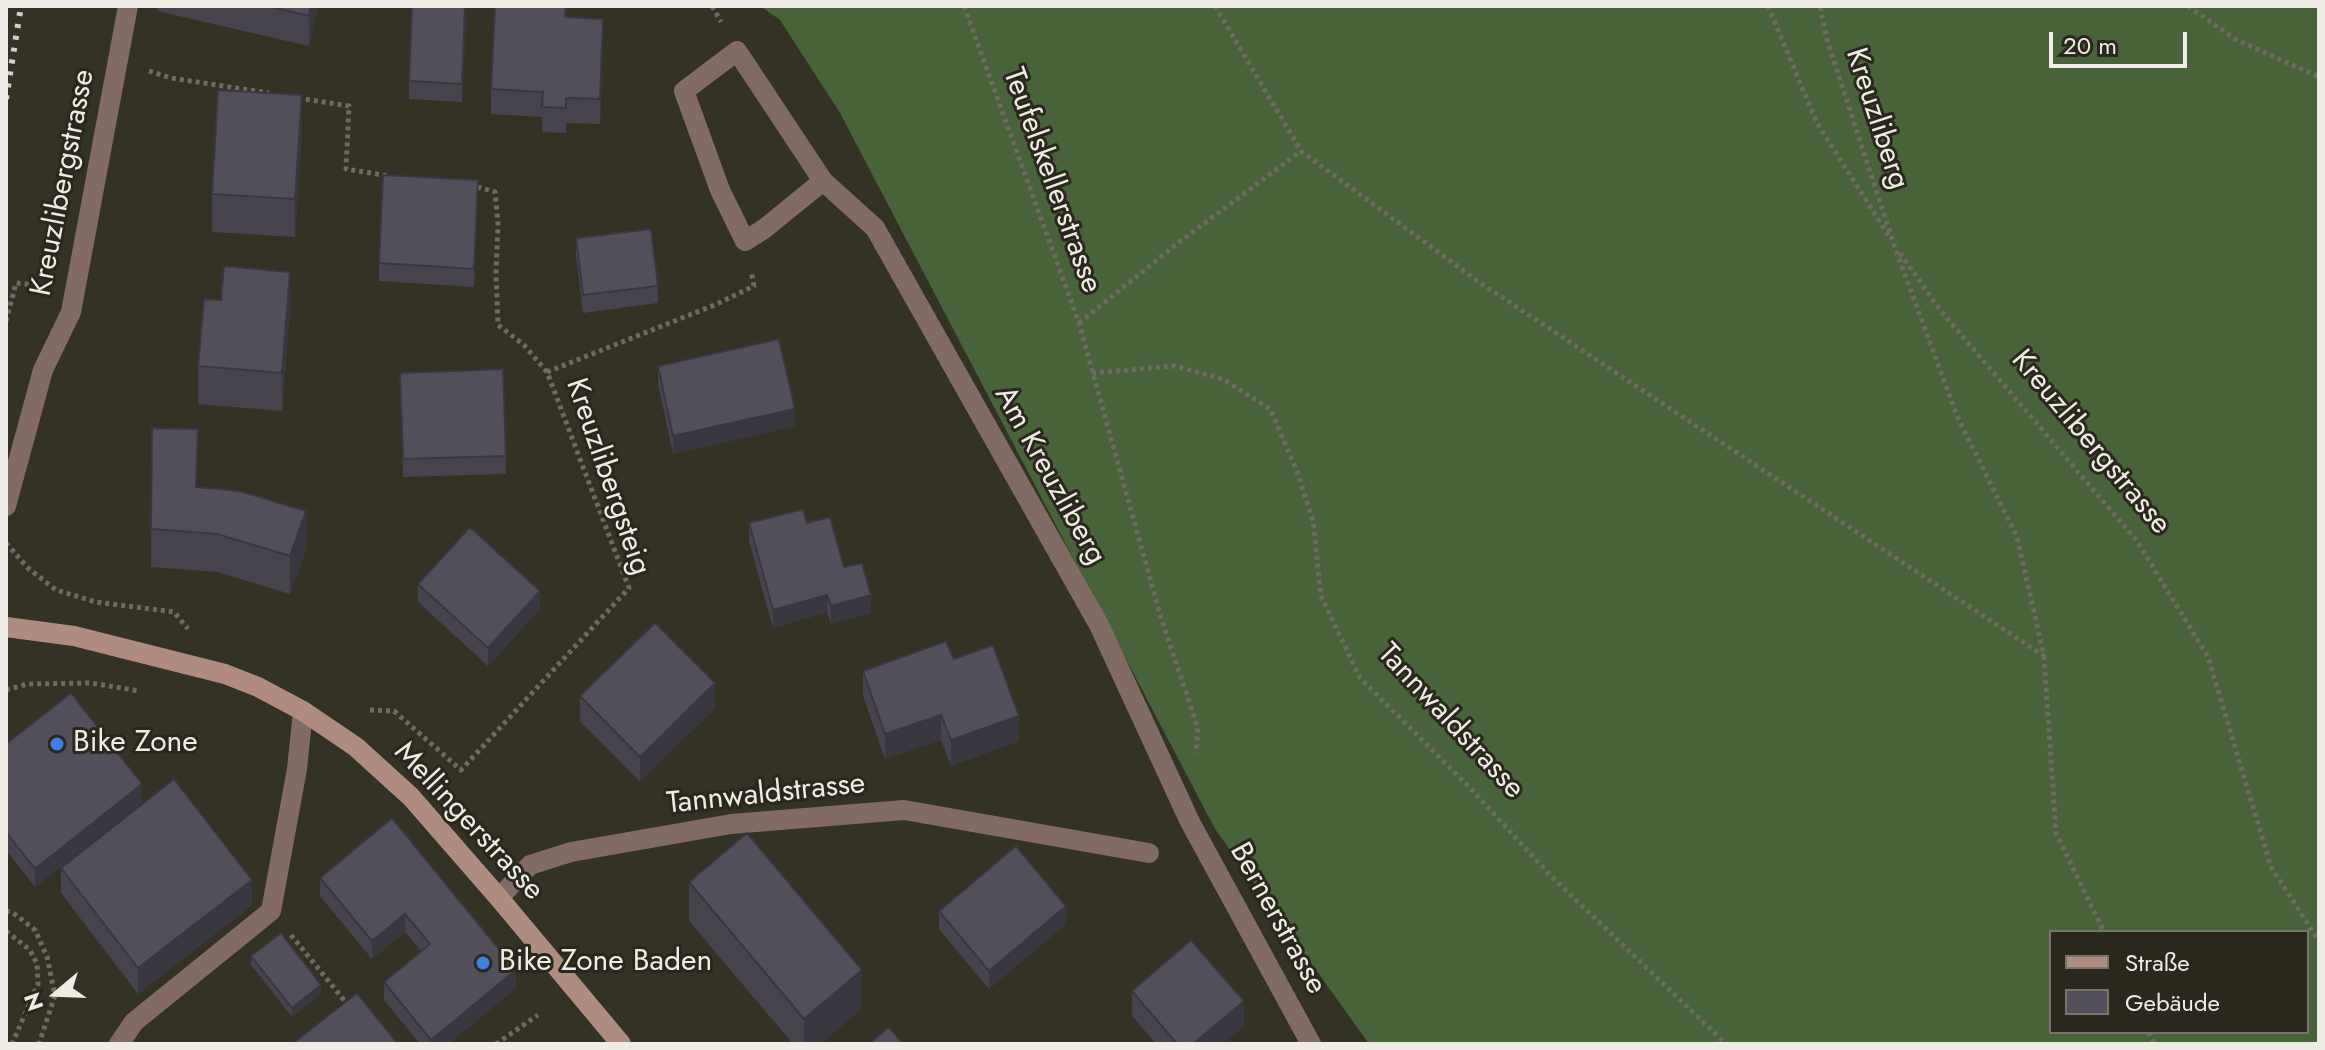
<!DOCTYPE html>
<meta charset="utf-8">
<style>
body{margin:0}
#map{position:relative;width:2325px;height:1050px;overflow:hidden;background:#343125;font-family:Jost,sans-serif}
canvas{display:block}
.frame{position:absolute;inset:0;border:8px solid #eeece4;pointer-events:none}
.legend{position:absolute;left:2049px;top:930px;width:260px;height:104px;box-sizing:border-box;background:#2a271c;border:2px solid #78766c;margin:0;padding:10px 14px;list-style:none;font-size:24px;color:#eeece4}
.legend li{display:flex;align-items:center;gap:16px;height:40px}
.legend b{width:40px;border:2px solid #78766c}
.north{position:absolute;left:16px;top:954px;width:80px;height:80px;-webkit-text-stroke:6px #2a271c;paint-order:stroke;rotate:251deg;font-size:22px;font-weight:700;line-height:32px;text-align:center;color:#eeece4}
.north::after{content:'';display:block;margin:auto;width:28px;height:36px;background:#eeece4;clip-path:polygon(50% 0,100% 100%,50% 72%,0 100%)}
.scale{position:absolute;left:2049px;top:32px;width:138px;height:36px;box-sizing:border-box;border:4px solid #eeece4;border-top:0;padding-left:10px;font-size:24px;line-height:28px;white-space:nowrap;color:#eeece4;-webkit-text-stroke:6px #2a271c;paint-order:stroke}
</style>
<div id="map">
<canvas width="2325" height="1050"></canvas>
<div class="frame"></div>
<ul class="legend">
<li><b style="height:10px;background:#b08c80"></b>Straße</li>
<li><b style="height:22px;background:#524f5b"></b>Gebäude</li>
</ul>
<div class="north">N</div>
<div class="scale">20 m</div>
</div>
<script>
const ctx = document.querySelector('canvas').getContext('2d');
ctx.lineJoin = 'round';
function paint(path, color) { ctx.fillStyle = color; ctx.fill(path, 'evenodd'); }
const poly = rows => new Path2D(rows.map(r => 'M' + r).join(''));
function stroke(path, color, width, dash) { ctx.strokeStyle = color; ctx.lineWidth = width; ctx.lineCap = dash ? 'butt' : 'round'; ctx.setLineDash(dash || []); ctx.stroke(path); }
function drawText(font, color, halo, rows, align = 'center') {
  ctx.font = font + ' Jost,sans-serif'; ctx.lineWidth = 6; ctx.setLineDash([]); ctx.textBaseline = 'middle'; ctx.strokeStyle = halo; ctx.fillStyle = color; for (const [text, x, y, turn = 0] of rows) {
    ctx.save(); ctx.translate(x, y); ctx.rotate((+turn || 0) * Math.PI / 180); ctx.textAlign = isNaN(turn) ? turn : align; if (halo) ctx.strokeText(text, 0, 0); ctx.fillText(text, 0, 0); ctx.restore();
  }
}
const forest = poly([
 [760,6,2319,6,2319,1044,1369,1044,1215,829,840,113,780,20],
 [2051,932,2307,932,2307,1032,2051,1032]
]);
const path = poly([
 [712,6,721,22],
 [964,6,1079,323,1161,618,1198,728,1196,753],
 [1215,6,1301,151,1476,280,2044,656,2017,537,1957,416,1894,245,1827,40,1820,6],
 [1768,6,1817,123,1890,238],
 [2188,6,2235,39,2319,77],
 [149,71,171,78,269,93],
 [298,98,349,106,346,169,389,176],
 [1900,253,1940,310,2137,541,2208,657,2271,867,2319,941],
 [6,321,16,283,44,286],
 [1079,323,1178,243,1301,151],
 [547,372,717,304,754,286,751,271],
 [1092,373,1175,366,1223,379,1270,409,1297,471,1313,521,1321,596,1360,678,1470,788,1551,876,1726,1044],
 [6,543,28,568,56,590,96,602,174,612,188,629],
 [2044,656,2056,833,2104,932],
 [6,690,27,684,91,683,139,691],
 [370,710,394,711,461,770,629,588,547,372,524,345,498,325,496,273,498,223,495,192,474,186],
 [6,911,12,912,35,930,47,957,55,995,39,1044],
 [6,931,30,950,37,964,38,984,12,1044],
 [291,935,348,1005],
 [2149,1032,2154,1044],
 [496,1044,538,1015]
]);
const lane = poly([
 [119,1044,134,1022,271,911,297,769,303,711]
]);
const street = poly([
 [823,181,764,229,745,241,720,190,684,91,737,51,823,181,875,228,1099,625,1190,822,1311,1044],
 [6,506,43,370,71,312,128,6],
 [499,898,530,865,571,852,731,824,904,810,1149,853]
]);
const secondary = poly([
 [6,627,74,636,225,674,258,687,303,711,356,747,411,797,499,898,621,1044]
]);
const rail = poly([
 [6,99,21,6]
]);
const wall = poly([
 [157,6,318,6,309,46,157,11],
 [566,17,603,44,600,124,566,123,566,133,542,132,542,117,491,114,491,89],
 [466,20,462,102,409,99,409,81],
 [302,133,295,237,212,232,212,194],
 [478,198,474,287,379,281,379,263],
 [576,238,658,286,658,303,583,313,576,256],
 [290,310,282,411,198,404,198,366],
 [658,366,795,426,673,454,658,384],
 [400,373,506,456,506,474,403,477],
 [152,428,197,487,306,549,290,594,217,572,151,567],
 [749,523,807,523,844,567,871,613,831,624,827,612,773,628,749,541],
 [418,584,540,609,488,666,418,602],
 [954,659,1019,741,951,766,941,740,885,759,863,696,863,671],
 [580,696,715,708,640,782,580,721],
 [6,744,142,802,35,887,6,850],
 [392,818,516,988,448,1044,420,1044,384,1000,384,982,421,951,405,932,372,959,320,896,320,878],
 [61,868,252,905,138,994,61,893],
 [689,882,862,1008,820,1044,793,1044,689,921],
 [939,911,1066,924,989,989,939,929],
 [251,956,321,994,292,1017,251,965],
 [1132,991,1244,1026,1222,1044,1156,1044,1132,1016]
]);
const shadedWall = poly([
 [311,6,318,6,309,46,309,16],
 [466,6,466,20,462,102,462,84],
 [603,19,603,44,600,124,600,99],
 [302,95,302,133,295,237,295,199],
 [478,180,478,198,474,287,474,269],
 [290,272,290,310,282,411,282,373],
 [795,409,795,426,673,454,673,436],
 [306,511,306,549,290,594,290,556],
 [540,591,540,609,488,666,488,648],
 [827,595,827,612,773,628,773,610],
 [871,595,871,613,831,624,831,606],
 [715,683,715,708,640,782,640,757],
 [941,715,941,740,885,759,885,734],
 [1019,716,1019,741,951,766,951,740],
 [142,784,142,802,35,887,35,869],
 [252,880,252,905,138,994,138,968],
 [1066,906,1066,924,989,989,989,971],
 [405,914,405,932,372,959,372,941],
 [516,970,516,988,448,1044,431,1044,431,1040],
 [862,970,862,1008,820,1044,804,1044,804,1019],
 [321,985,321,994,292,1017,292,1008],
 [1244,1001,1244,1026,1222,1044,1193,1044]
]);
const building = poly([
 [268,6,311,6,309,16,268,6],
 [412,6,465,6,462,84,409,81,412,6],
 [495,6,566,6,565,17,603,19,600,99,566,98,566,108,542,107,543,92,491,89,495,6],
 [218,90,302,95,295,199,212,194,218,90],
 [383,175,478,180,474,269,379,263,383,175],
 [651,229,658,286,583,295,576,238,651,229],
 [224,266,290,272,282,373,198,366,204,299,221,300,224,266],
 [779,339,795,409,673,436,658,366,779,339],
 [503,369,506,456,403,459,400,373,503,369],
 [152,428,198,429,196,487,240,491,306,511,290,556,217,534,151,529,152,428],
 [803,509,807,523,830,517,844,567,862,563,871,595,831,606,827,595,773,610,749,523,803,509],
 [470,527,540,591,488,648,418,584,470,527],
 [655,623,715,683,640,757,580,696,655,623],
 [946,641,954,659,993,645,1019,716,951,740,941,715,885,734,863,671,946,641],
 [71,693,142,784,35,869,6,832,6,744,71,693],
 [174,779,252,880,138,968,61,868,174,779],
 [392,818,516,970,431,1040,384,982,430,944,405,914,372,941,320,878,392,818],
 [747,833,862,970,804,1019,689,882,747,833],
 [1016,846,1066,906,989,971,939,911,1016,846],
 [281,933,321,985,292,1008,251,956,281,933],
 [1191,940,1244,1001,1193,1044,1177,1044,1132,991,1191,940],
 [357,993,398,1044,292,1044,357,993],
 [889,1027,903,1044,869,1044,889,1027]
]);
const markers = [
 [57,744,8,"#3f7fe0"],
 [483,963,8,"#3f7fe0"]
];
const streetNames = [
 ["Kreuzliberg",1876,119,72],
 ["Teufelskellerstrasse",1051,181,70],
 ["Kreuzlibergstrasse",64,183,-79],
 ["Kreuzlibergstrasse",2090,443,50],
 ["Am Kreuzliberg",1049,476,61],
 ["Kreuzlibergsteig",607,477,71],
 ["Tannwaldstrasse",1450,722,47],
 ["Tannwaldstrasse",766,795,-6],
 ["Mellingerstrasse",468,822,47],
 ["Bernerstrasse",1277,919,61]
];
const poiNames = [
 ["Bike Zone",73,744],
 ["Bike Zone Baden",499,963]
];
paint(forest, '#486239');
stroke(path, '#6e6b60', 5, [4, 4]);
stroke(lane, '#826b64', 20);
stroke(street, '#826b64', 20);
stroke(secondary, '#b08c80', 20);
stroke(rail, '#d2d0c8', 6, [4, 8]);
paint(wall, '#47444e');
paint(shadedWall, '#393740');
paint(building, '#524f5b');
stroke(building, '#393740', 2);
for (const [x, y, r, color] of markers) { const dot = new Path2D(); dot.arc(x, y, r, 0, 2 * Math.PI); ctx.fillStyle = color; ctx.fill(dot); stroke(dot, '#2a271c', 3); }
drawText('30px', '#eeece4', '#2a271c', streetNames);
drawText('30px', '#eeece4', '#2a271c', poiNames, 'left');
</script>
